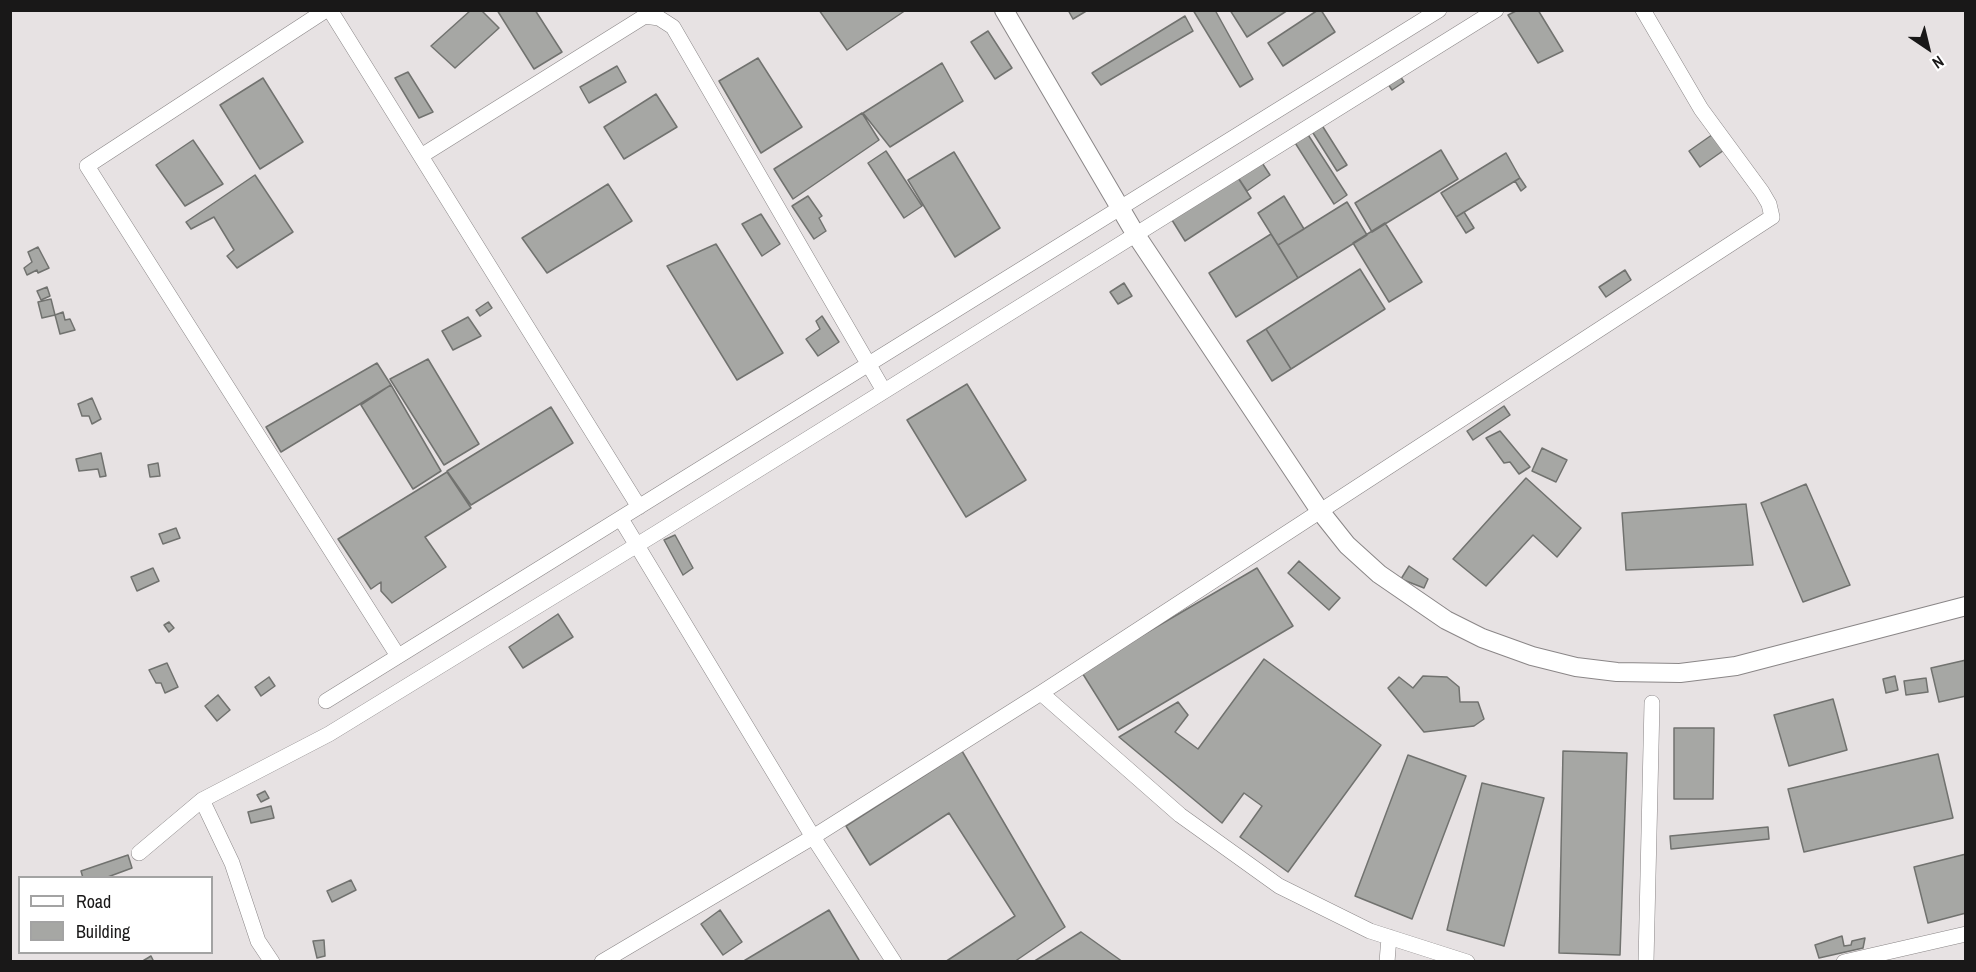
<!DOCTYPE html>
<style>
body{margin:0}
#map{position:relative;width:1976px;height:972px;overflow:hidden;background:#e7e2e3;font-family:"Archivo Narrow",sans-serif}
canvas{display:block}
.frame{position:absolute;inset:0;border:12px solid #191818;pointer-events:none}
.legend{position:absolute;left:18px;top:876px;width:195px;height:78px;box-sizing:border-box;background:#fff;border:2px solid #a3a3a3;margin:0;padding:8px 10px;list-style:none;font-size:18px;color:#191818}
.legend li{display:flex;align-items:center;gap:12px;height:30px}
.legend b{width:30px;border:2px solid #a3a3a3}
.north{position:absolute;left:1898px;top:18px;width:60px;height:60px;-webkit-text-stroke:4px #fff;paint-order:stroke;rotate:145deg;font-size:16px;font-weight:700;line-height:24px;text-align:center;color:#191818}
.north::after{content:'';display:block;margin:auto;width:21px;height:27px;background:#191818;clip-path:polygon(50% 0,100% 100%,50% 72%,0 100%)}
</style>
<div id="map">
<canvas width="1976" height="972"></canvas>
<div class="frame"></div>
<ul class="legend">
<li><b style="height:8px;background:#fff"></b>Road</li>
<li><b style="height:16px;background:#a6a7a4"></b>Building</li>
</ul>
<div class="north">N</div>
</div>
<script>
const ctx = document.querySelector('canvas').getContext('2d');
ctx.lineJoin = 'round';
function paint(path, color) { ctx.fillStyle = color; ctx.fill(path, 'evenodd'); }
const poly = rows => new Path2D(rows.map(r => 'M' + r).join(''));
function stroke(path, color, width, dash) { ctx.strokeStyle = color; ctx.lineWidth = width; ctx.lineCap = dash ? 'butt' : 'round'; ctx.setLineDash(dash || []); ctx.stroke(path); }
const building = poly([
 [471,10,481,10,499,28,455,68,431,46,471,10],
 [497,10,535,10,562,52,534,69,497,10],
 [819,10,906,10,847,50,819,10],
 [1068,10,1088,10,1073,19,1068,10],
 [1193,10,1215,10,1253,79,1240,87,1193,10],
 [1230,10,1288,10,1247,37,1230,10],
 [1318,10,1321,10,1335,32,1283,66,1268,43,1318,10],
 [1518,10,1538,10,1563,51,1538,63,1508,15,1518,10],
 [1185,16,1193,31,1101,85,1092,73,1185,16],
 [988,31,1012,68,995,79,971,42,988,31],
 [758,58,802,127,761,153,719,81,758,58],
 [942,63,963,101,890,147,863,113,942,63],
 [617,66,626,82,589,103,580,87,617,66],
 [1396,70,1404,82,1392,90,1384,78,1396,70],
 [408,72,433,112,419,118,395,78,408,72],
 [263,78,303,142,260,169,220,105,263,78],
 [656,94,677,127,624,159,604,127,656,94],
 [862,113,879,140,793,199,774,169,862,113],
 [1318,119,1347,165,1337,171,1308,125,1318,119],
 [1305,130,1347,195,1334,204,1292,138,1305,130],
 [1716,132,1727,148,1700,167,1689,151,1716,132],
 [193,140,223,184,185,206,156,165,193,140],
 [1441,150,1458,179,1372,232,1355,203,1441,150],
 [886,151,922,206,904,218,868,163,886,151],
 [954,152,1000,228,955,257,908,180,954,152],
 [1506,153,1520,178,1456,217,1441,193,1506,153],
 [1257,155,1270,175,1247,191,1233,170,1257,155],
 [1233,170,1251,198,1185,241,1167,212,1233,170],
 [255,175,293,232,237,268,227,256,234,250,214,217,191,229,186,222,255,175],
 [1520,178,1526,187,1521,191,1515,181,1520,178],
 [608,184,632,221,547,273,522,238,608,184],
 [808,196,822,216,819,218,826,231,814,239,792,206,808,196],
 [1284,196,1304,229,1278,245,1258,213,1284,196],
 [1347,202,1367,235,1298,278,1278,245,1347,202],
 [1464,212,1474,228,1466,233,1456,217,1464,212],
 [761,214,780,244,762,256,742,224,761,214],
 [1385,223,1422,282,1389,302,1353,243,1385,223],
 [1271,234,1298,278,1236,317,1209,273,1271,234],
 [716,244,783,353,737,380,667,266,716,244],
 [38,247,49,268,38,273,37,270,27,275,24,268,32,262,28,252,38,247],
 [1360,269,1385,309,1291,369,1266,329,1360,269],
 [1625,270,1631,280,1606,297,1599,287,1625,270],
 [1124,283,1132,296,1118,304,1110,292,1124,283],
 [47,287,50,296,41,300,37,291,47,287],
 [51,299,55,315,42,318,38,302,51,299],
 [488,302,492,308,480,316,476,310,488,302],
 [63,312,65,320,70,319,75,330,60,334,55,315,63,312],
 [822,316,839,342,818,356,806,339,820,329,816,321,822,316],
 [468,317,481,336,453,350,442,331,468,317],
 [1266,329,1291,369,1272,381,1247,341,1266,329],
 [428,359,479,444,444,465,390,379,428,359],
 [377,363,391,385,281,452,266,427,377,363],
 [967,384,1026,480,966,517,907,420,967,384],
 [391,385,441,471,413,489,361,405,391,385],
 [92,398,101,419,92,424,89,416,82,416,78,404,92,398],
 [1504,406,1510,415,1473,440,1467,431,1504,406],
 [551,407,573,443,471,505,447,471,551,407],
 [1500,431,1530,467,1519,474,1510,462,1504,463,1486,438,1500,431],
 [1542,448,1567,460,1556,482,1532,471,1542,448],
 [101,453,106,476,100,477,98,469,79,471,76,459,101,453],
 [158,463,160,476,150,477,148,465,158,463],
 [447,472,471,508,425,537,446,567,392,603,381,591,381,582,371,589,338,539,447,472],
 [1526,478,1581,528,1557,557,1533,535,1486,586,1453,559,1526,478],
 [1806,484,1850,585,1803,602,1761,503,1806,484],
 [1746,504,1753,565,1626,570,1622,513,1746,504],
 [176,528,180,538,163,544,159,534,176,528],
 [675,535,693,568,683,575,664,540,675,535],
 [1299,561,1340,598,1329,610,1288,573,1299,561],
 [1409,566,1428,579,1424,588,1401,579,1409,566],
 [153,568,159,581,137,591,131,577,153,568],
 [1257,568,1293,626,1118,730,1081,671,1257,568],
 [558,614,573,637,523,668,509,647,558,614],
 [169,622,174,628,169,632,164,625,169,622],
 [1264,659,1381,745,1288,872,1240,837,1262,806,1244,793,1222,823,1119,737,1178,702,1188,715,1175,732,1198,749,1264,659],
 [1966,660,1966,696,1939,702,1931,668,1966,660],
 [167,663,178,687,165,693,161,683,156,683,149,670,167,663],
 [1423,676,1447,677,1459,687,1460,702,1478,702,1484,719,1474,726,1424,732,1388,688,1399,677,1413,688,1423,676],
 [1895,676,1898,690,1886,693,1883,679,1895,676],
 [269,677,275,686,261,696,255,687,269,677],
 [1926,678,1928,692,1906,695,1904,681,1926,678],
 [218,695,230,710,217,721,205,706,218,695],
 [1833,699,1847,750,1789,766,1774,715,1833,699],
 [1674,728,1714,728,1713,799,1674,799,1674,728],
 [962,751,1065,927,1014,962,945,962,1015,916,949,813,870,865,846,826,962,751],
 [1563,751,1627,753,1620,955,1559,953,1563,751],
 [1938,754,1953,818,1804,852,1788,789,1938,754],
 [1408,755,1466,776,1412,919,1355,896,1408,755],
 [1482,783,1544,798,1504,946,1447,930,1482,783],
 [265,791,269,798,261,802,257,795,265,791],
 [271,806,274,818,251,823,248,812,271,806],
 [1768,827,1769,839,1671,849,1670,836,1768,827],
 [1966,854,1966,913,1928,923,1914,867,1966,854],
 [128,855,132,868,105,878,83,878,81,871,128,855],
 [351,880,356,890,332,902,327,891,351,880],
 [720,910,742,942,723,955,701,924,720,910],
 [829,910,859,960,857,962,742,962,829,910],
 [1081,932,1123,962,1033,962,1081,932],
 [1842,936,1844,946,1851,945,1852,941,1865,938,1863,948,1819,958,1815,945,1842,936],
 [324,940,325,956,317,958,313,941,324,940],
 [151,956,154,962,141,962,151,956]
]);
const minor = poly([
 [326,10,87,166,398,656],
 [330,10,639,507],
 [421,156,645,16,659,18,673,27,884,391],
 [621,519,813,837,894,962],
 [1041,693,1180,815,1279,886,1370,931,1467,962],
 [326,701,1439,10],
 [202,800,232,863,258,941,272,962],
 [139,853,202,800,329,734,655,534,1496,10],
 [602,962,813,837,1041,693,1772,217,1769,204,1762,192,1701,109,1643,10],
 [1387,962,1389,937],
 [1646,962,1652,703],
 [1844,962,1966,934]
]);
const tertiary = poly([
 [1004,10,1136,235,1320,511,1347,545,1379,574,1446,620,1482,638,1532,656,1576,667,1617,672,1680,673,1736,666,1966,606]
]);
paint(building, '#a6a7a4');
stroke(building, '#71726f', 1.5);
stroke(minor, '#8a8687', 16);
stroke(tertiary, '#8a8687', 20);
stroke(minor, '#fff', 15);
stroke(tertiary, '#fff', 18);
</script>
